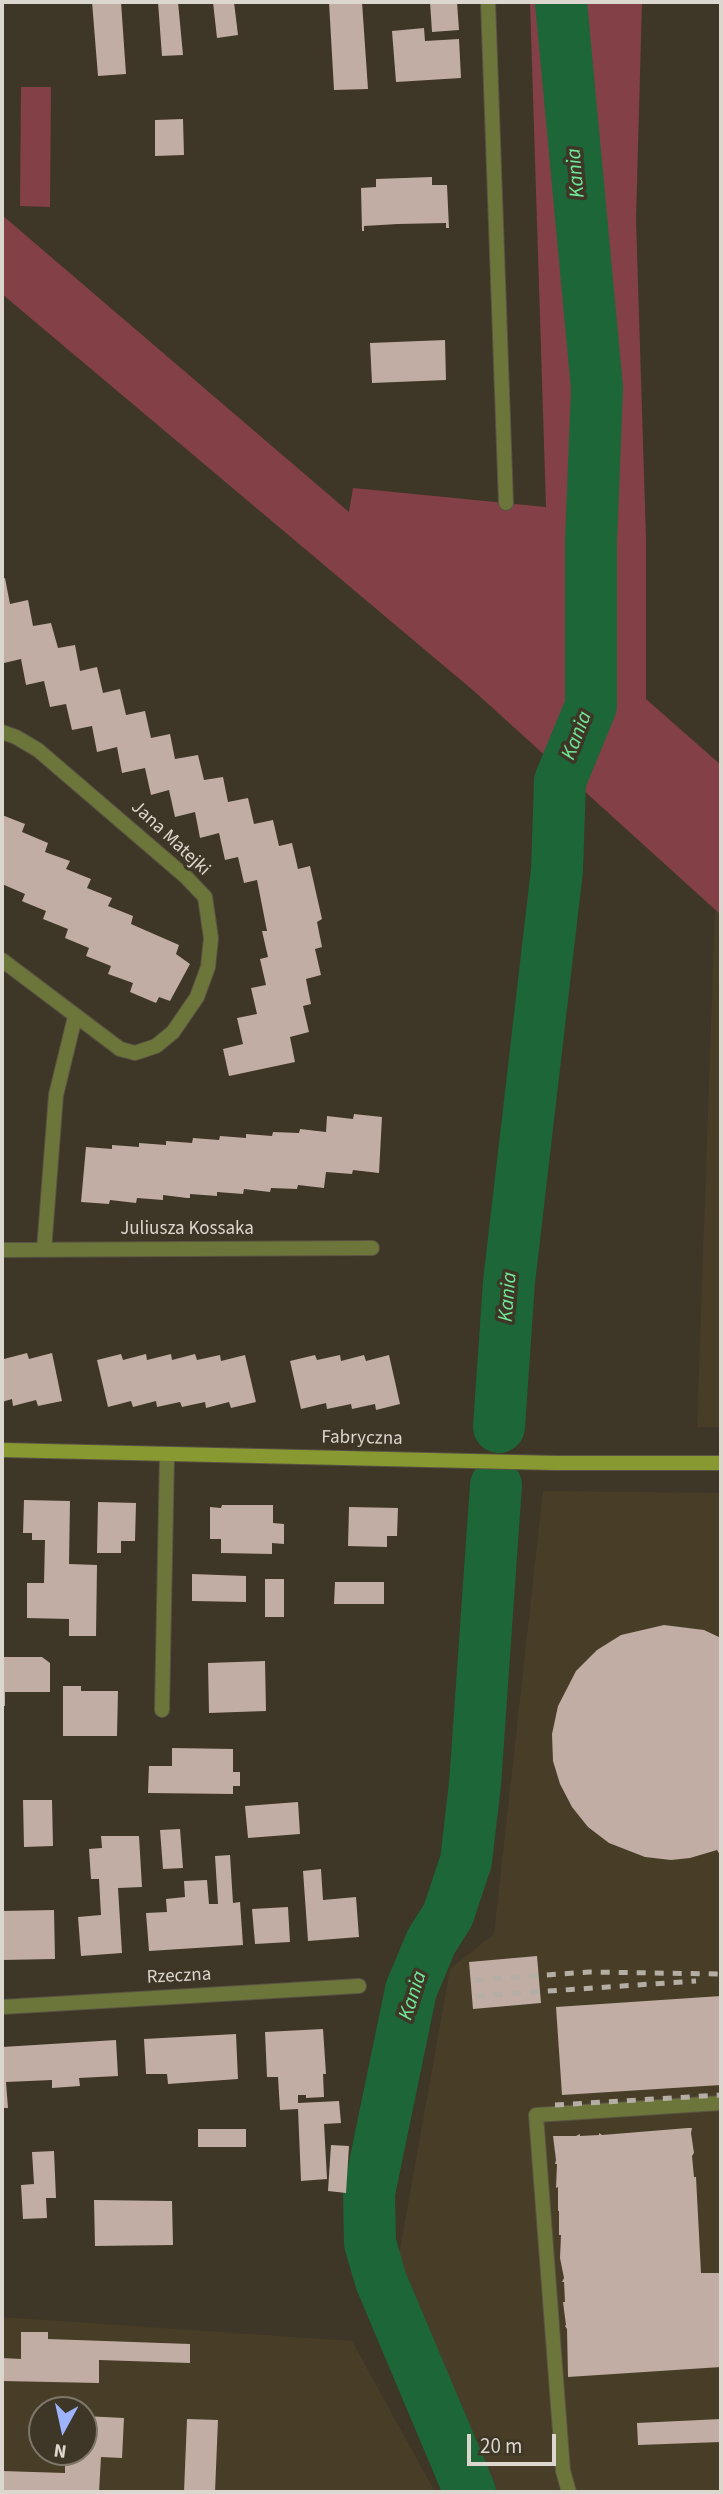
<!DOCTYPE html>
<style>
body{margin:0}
#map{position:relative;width:723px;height:2494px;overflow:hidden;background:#3e3626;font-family:"Source Sans 3",sans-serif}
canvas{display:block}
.frame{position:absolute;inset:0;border:4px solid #dcd7ce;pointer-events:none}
.north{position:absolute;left:28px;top:2396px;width:70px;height:70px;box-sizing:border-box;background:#3e3626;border:2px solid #7d7669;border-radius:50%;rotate:188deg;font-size:19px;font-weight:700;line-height:28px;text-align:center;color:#dcd7ce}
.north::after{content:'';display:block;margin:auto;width:24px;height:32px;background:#9db4fd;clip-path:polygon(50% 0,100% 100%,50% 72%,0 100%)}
.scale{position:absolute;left:467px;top:2434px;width:89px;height:32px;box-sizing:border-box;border:4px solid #dcd7ce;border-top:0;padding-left:9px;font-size:21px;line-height:24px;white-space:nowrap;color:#dcd7ce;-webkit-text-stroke:5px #3e3626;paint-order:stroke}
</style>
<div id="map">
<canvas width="723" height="2494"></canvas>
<div class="frame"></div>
<div class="north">N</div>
<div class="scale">20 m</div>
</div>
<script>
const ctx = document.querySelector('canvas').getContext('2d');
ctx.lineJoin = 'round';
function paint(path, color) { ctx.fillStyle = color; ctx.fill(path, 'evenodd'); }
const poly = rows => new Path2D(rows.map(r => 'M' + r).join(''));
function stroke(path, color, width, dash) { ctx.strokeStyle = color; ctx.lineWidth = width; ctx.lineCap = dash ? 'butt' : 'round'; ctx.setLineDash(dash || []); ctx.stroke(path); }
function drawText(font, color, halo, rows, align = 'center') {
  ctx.font = font + ' "Source Sans 3",sans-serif'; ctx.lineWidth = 7; ctx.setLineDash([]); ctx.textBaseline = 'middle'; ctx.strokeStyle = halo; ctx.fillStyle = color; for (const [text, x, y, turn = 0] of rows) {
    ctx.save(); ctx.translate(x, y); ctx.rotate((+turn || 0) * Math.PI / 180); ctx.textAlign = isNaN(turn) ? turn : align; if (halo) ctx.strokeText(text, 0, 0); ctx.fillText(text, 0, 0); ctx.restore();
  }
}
const built = poly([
 [715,910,721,915,721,1427,697,1427],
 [543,1491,721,1493,721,2492,496,2492,398,2260,450,1969,494,1934],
 [2,2317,352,2341,435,2492,2,2492],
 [42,2410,84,2410,84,2452,42,2452]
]);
const green = poly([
 [530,2,642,2,636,219,646,539,646,699,721,765,721,915,475,692,2,294,2,215,349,512,353,488,546,507],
 [21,87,51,87,50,207,20,206]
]);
const river = poly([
 [499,1427,509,1282,557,870,560,781,591,706,591,542,597,388,561,2],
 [470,2492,381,2281,370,2243,369,2193,411,1990,431,1942,448,1915,466,1861,475,1784,496,1485]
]);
const building = poly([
 [92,2,121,2,126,74,98,76],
 [158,2,178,2,183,55,162,56],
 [213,2,234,2,238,35,217,38],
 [329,2,362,2,368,89,334,90],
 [430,2,457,2,459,30,432,32],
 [424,28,425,41,459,39,461,78,396,82,392,31],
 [183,119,184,155,155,156,155,120],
 [432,177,432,185,447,185,449,228,446,228,446,223,398,224,364,226,364,231,362,231,361,188,376,187,376,179],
 [445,340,446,380,372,383,370,343],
 [5,578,10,604,28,600,33,626,51,623,58,648,75,645,80,671,97,667,103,693,120,689,126,715,145,711,151,738,170,734,175,759,198,755,204,780,223,777,228,802,248,798,254,824,273,820,279,846,292,843,298,869,310,866,322,919,317,922,322,947,315,949,321,975,306,979,311,1004,303,1006,309,1032,290,1037,295,1062,229,1076,223,1049,243,1044,237,1018,257,1014,251,988,266,985,260,959,268,957,262,931,267,931,257,880,244,883,238,857,225,860,219,833,200,838,195,812,175,817,169,790,151,795,145,768,122,773,117,747,97,752,92,726,72,730,66,704,50,707,44,681,26,685,21,659,4,663,2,652,2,579],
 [2,815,25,824,22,832,48,843,45,852,70,861,66,869,91,879,87,888,112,898,108,906,133,916,131,924,179,945,176,954,190,964,170,1001,159,997,156,1003,130,992,133,983,108,974,111,966,86,956,89,948,65,938,68,929,43,919,46,911,24,902,22,901,25,894,2,884],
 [354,1114,382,1117,379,1173,353,1170,352,1174,326,1172,324,1188,298,1185,297,1189,271,1188,270,1192,244,1189,243,1194,217,1192,217,1196,190,1194,190,1198,187,1198,163,1195,163,1200,137,1198,136,1203,110,1200,109,1204,81,1202,86,1147,112,1149,112,1145,139,1147,139,1143,166,1145,166,1141,192,1143,193,1138,219,1140,220,1136,246,1138,246,1134,272,1136,273,1132,299,1133,300,1129,326,1132,327,1116,353,1119],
 [2,1353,4,1359,27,1353,29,1359,52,1353,62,1401,38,1406,36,1400,13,1406,12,1399,2,1402],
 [121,1354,123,1360,146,1354,147,1360,171,1354,172,1360,195,1354,197,1360,220,1355,221,1361,245,1355,256,1402,231,1408,229,1402,206,1408,205,1402,182,1407,180,1402,157,1407,156,1401,133,1407,131,1401,108,1407,97,1360],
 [315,1355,317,1360,340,1355,341,1361,364,1355,366,1361,389,1355,400,1404,376,1410,375,1404,352,1409,351,1404,327,1409,326,1403,301,1409,290,1361],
 [24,1500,70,1501,69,1564,97,1565,96,1636,69,1636,69,1619,27,1618,27,1583,44,1583,45,1540,32,1540,32,1533,23,1533],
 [98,1502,136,1503,135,1541,121,1541,121,1553,97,1553],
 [222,1505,273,1505,273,1523,284,1524,284,1544,272,1543,272,1554,221,1553,221,1539,210,1539,210,1507,221,1508],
 [349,1507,398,1508,397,1536,387,1536,387,1547,348,1546],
 [192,1574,246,1576,246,1602,192,1601],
 [265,1579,284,1579,284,1617,265,1617],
 [335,1582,384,1582,384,1604,334,1604],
 [664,1625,704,1630,721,1638,721,1857,717,1850,690,1858,671,1860,645,1857,609,1843,588,1827,572,1807,560,1784,553,1761,552,1734,558,1706,576,1671,597,1650,621,1635],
 [2,1657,42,1657,50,1663,50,1692,5,1692,5,1706,2,1706],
 [265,1661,266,1711,209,1713,208,1663],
 [63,1686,81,1686,81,1691,118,1691,117,1736,63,1736],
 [172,1748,233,1749,233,1772,240,1772,240,1786,233,1786,233,1794,148,1793,149,1766,172,1766],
 [23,1800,52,1800,53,1846,24,1847],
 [298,1802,300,1834,248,1838,245,1806],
 [180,1829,183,1868,163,1869,160,1830],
 [101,1836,139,1836,142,1887,118,1888,122,1953,81,1956,78,1917,101,1915,99,1879,91,1879,89,1849,102,1848],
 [230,1855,233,1903,240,1902,243,1945,149,1951,146,1913,167,1912,166,1899,185,1897,184,1881,207,1880,209,1904,218,1904,215,1856],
 [321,1869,323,1900,356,1897,359,1937,308,1941,303,1871],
 [288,1907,290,1942,255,1944,252,1909],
 [54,1910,55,1959,2,1960,2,1911],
 [537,1956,541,2003,473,2009,469,1962],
 [721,1996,721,2085,562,2095,556,2007],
 [323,2029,326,2074,323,2074,324,2097,306,2098,306,2095,298,2095,298,2103,339,2101,341,2123,324,2124,327,2179,301,2181,298,2109,280,2110,278,2077,267,2077,265,2032],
 [236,2034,238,2079,168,2084,167,2074,146,2074,144,2039],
 [116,2040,118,2076,79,2078,80,2086,52,2088,52,2080,6,2082,8,2108,2,2108,2,2047],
 [688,2128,692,2128,691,2133,694,2153,692,2156,694,2177,696,2177,701,2273,721,2273,721,2367,568,2377,567,2329,565,2326,566,2325,563,2302,565,2302,564,2282,562,2282,564,2278,560,2258,561,2235,559,2235,559,2211,558,2211,558,2187,556,2188,557,2164,555,2164,556,2160,553,2136,576,2136,580,2134,580,2136,599,2135,599,2133,602,2135],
 [198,2129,246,2129,246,2147,198,2147],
 [331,2145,349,2146,346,2193,328,2191],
 [54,2151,56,2198,46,2198,47,2218,23,2219,21,2185,34,2184,32,2152],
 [94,2200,172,2201,173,2245,95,2246],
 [21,2332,48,2332,48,2339,190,2344,190,2363,99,2360,99,2383,2,2381,2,2358,21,2359],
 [84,2416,124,2418,122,2458,101,2457,99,2492,2,2492,2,2471,65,2473,65,2456,55,2452,84,2452],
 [187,2419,218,2420,215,2492,184,2492],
 [721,2419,721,2442,638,2445,637,2423]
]);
const lane = poly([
 [488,2,506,503],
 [162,1710,167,1454],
 [569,2492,563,2471,536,2115,721,2103]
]);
const street = poly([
 [2,732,16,737,38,750,186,877,205,897,211,938,208,967,197,997,173,1032,156,1046,135,1053,120,1049,2,960],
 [2,1250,372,1248],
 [44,1250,56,1095,75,1017],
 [2,2007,359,1986]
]);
const secondary = poly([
 [2,1450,556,1463,721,1463]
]);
const rail = poly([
 [475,1980,589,1972,721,1974],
 [476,1996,696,1981],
 [555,2105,721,2095]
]);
const streetNames = [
 ["Jana Matejki",170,839,43],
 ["Juliusza Kossaka",187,1230],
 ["Fabryczna",362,1439,1],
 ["Rzeczna",179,1977,-3]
];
const waterNames = [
 ["Kania",577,173,-95],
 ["Kania",578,736,-69],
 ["Kania",509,1297,-85],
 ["Kania",414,1996,-72]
];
paint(built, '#483d27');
paint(green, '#834047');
stroke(river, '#1c6638', 52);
paint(building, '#c1ada3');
stroke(lane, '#5a5344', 16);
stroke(street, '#5a5344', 16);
stroke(secondary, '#5a5344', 16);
stroke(lane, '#6c763a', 14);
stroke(street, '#6c763a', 14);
stroke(secondary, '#899931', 14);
stroke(rail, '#b4aea4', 5, [9, 9]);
drawText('19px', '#dcd7ce', '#3e3626', streetNames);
drawText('italic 21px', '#6fe997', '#3e3626', waterNames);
</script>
